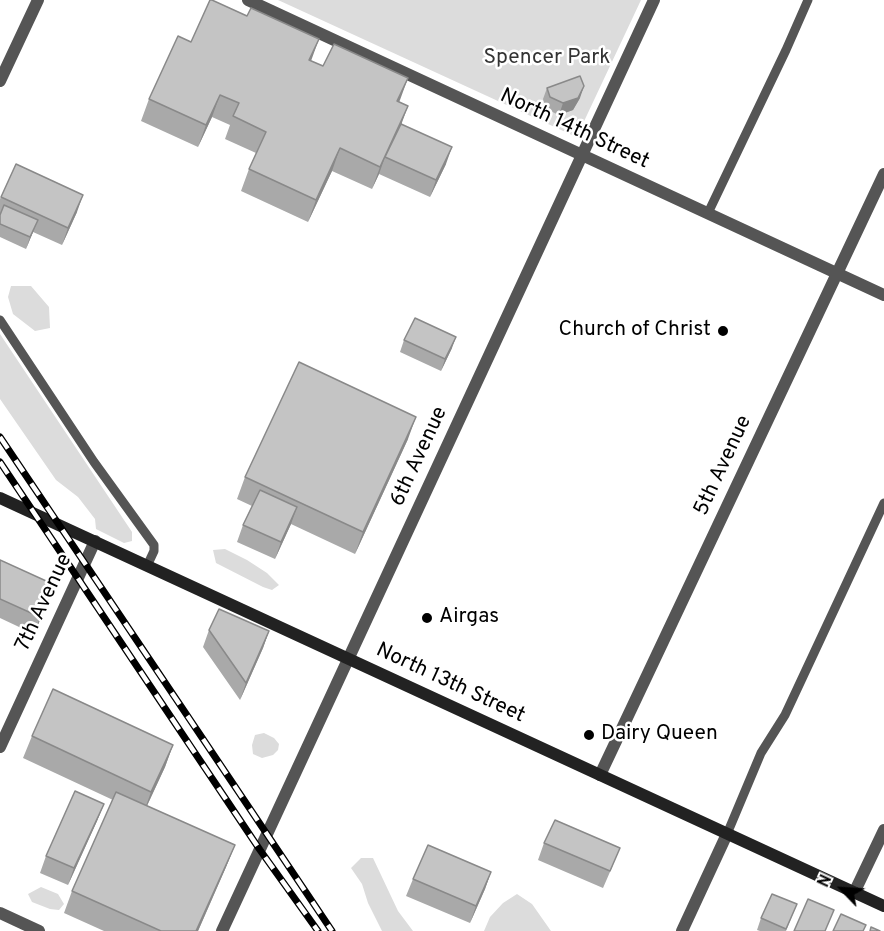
<!DOCTYPE html>
<style>
body{margin:0}
#map{position:relative;width:884px;height:931px;overflow:hidden;background:#fff;font-family:Overpass,sans-serif}
canvas{display:block}
.north{position:absolute;left:812px;top:859px;width:60px;height:60px;-webkit-text-stroke:4px #fff;paint-order:stroke;rotate:295deg;font-size:16px;font-weight:700;line-height:24px;text-align:center;color:#000}
.north::after{content:'';display:block;margin:auto;width:21px;height:27px;background:#000;clip-path:polygon(50% 0,100% 100%,50% 72%,0 100%)}
</style>
<div id="map">
<canvas width="884" height="931"></canvas>
<div class="north">N</div>
</div>
<script>
const ctx = document.querySelector('canvas').getContext('2d');
ctx.lineJoin = 'round';
function paint(path, color) { ctx.fillStyle = color; ctx.fill(path, 'evenodd'); }
const poly = rows => new Path2D(rows.map(r => 'M' + r).join(''));
function stroke(path, color, width, dash) { ctx.strokeStyle = color; ctx.lineWidth = width; ctx.lineCap = dash ? 'butt' : 'round'; ctx.setLineDash(dash || []); ctx.stroke(path); }
function drawText(font, color, halo, rows, align = 'center') {
  ctx.font = font + ' Overpass,sans-serif'; ctx.lineWidth = 5; ctx.setLineDash([]); ctx.textBaseline = 'middle'; ctx.strokeStyle = halo; ctx.fillStyle = color; for (const [text, x, y, turn = 0] of rows) {
    ctx.save(); ctx.translate(x, y); ctx.rotate((+turn || 0) * Math.PI / 180); ctx.textAlign = isNaN(turn) ? turn : align; if (halo) ctx.strokeText(text, 0, 0); ctx.fillText(text, 0, 0); ctx.restore();
  }
}
const green = poly([
 [278,0,641,0,579,132,572,135],
 [11,286,31,286,49,307,50,328,35,331,13,314,8,297],
 [0,334,132,532,132,541,124,543,96,529,95,519,78,497,56,480,0,399],
 [225,549,247,560,267,573,279,585,272,590,263,587,216,563,213,550],
 [264,733,274,738,279,744,278,750,273,755,262,758,253,754,252,745,255,735],
 [361,858,373,858,398,911,413,931,382,931,368,903,362,884,351,868],
 [41,887,58,894,64,904,59,910,50,909,32,902,28,894],
 [517,894,532,904,551,931,484,931,490,917,503,903]
]);
const service = poly([
 [708,213,786,50,808,0],
 [0,320,94,462,154,545,154,551,147,566],
 [727,834,761,753,785,715,884,503]
]);
const minor = poly([
 [248,0,884,295],
 [0,747,95,541],
 [600,775,884,174],
 [854,893,884,830],
 [0,913,39,931],
 [222,931,654,0],
 [682,931,727,834]
]);
const tertiary = poly([
 [0,81,38,0]
]);
const secondary = poly([
 [0,498,884,906]
]);
const rail = poly([
 [0,437,332,931],
 [0,462,260,850,318,931]
]);
const wall = poly([
 [191,42,311,61,399,101,402,124,446,164,430,197,379,174,372,189,332,171,308,222,241,191,249,169,256,153,225,139,230,125,212,117,198,147,141,121,149,99],
 [547,88,580,98,573,110,559,115,546,109,543,99],
 [16,164,77,212,62,245,33,232,26,249,0,237,0,199],
 [404,340,452,348,441,371,400,352],
 [408,439,355,554,291,524,275,559,237,542,243,525,252,506,237,499,245,477],
 [0,560,55,585,48,602,34,634,0,618],
 [209,630,269,631,263,648,240,700,203,647],
 [32,736,173,745,165,767,147,806,235,845,226,867,198,931,104,931,64,913,72,891,113,800,23,758],
 [104,804,97,821,68,885,40,873,46,856],
 [544,843,613,865,603,888,538,860],
 [491,872,485,889,470,923,406,896,413,879],
 [797,904,786,931,760,931,757,930,761,918]
]);
const shadedWall = poly([
 [319,39,311,61,309,60],
 [408,78,400,100,389,123,397,101],
 [584,86,580,98,573,110,559,115,563,103],
 [220,95,212,117,198,147,206,125],
 [408,106,400,128,385,157,379,174,372,189,380,167],
 [452,147,446,164,430,197,436,180],
 [340,148,332,171,308,222,316,200],
 [83,195,77,212,62,245,68,228],
 [38,220,33,232,26,249,30,237],
 [456,337,452,348,441,371,445,359],
 [416,417,408,439,355,554,363,532],
 [297,507,291,524,275,559,281,542],
 [55,585,48,602,34,634,40,617],
 [269,631,263,648,240,700,246,683],
 [173,745,165,767,143,814,151,792],
 [104,804,97,821,68,885,74,868],
 [235,845,226,867,198,931,196,931],
 [491,872,485,889,470,923,476,906]
]);
const building = poly([
 [210,0,212,0,247,16,251,8,319,39,309,60,323,66,334,44,408,78,397,101,408,106,380,167,340,148,316,200,249,169,266,132,233,116,239,103,220,95,206,125,149,99,178,36,191,42,210,0],
 [580,76,584,86,578,98,563,103,550,97,547,88,580,76],
 [401,124,452,147,436,180,385,157,401,124],
 [16,164,83,195,68,228,1,197,16,164],
 [4,205,38,220,30,237,0,224,0,215,4,205],
 [415,318,456,337,445,359,404,340,415,318],
 [299,362,416,417,363,532,245,477,299,362],
 [260,490,297,507,281,542,243,525,260,490],
 [0,560,55,585,40,617,0,599,0,560],
 [219,609,269,631,246,683,209,630,219,609],
 [53,689,173,745,151,792,32,736,53,689],
 [75,791,104,804,74,868,46,856,75,791],
 [116,792,235,845,196,931,161,931,72,891,116,792],
 [555,820,620,848,610,871,544,843,555,820],
 [428,845,491,872,476,906,413,879,428,845],
 [772,894,797,904,786,929,761,918,772,894],
 [808,899,834,910,825,931,794,931,808,899],
 [841,914,866,925,863,931,833,931,841,914],
 [871,927,880,931,870,931,871,927]
]);
const markers = [
 [723,331,6,"#000"],
 [427,618,6,"#000"],
 [589,735,6,"#000"]
];
const parkNames = [
 ["Spencer Park",547,59]
];
const streetNames = [
 ["North 14th Street",574,130,25],
 ["6th Avenue",420,457,-65],
 ["5th Avenue",724,466,-65],
 ["7th Avenue",45,603,-65],
 ["North 13th Street",450,684,25]
];
const poiNames = [
 ["Church of Christ",711,331,"right"],
 ["Airgas",439,618],
 ["Dairy Queen",601,735]
];
paint(green, '#dcdcdc');
stroke(service, '#555', 9);
stroke(minor, '#555', 12);
stroke(tertiary, '#555', 12);
stroke(secondary, '#222', 12);
stroke(rail, '#000', 7);
stroke(rail, '#fff', 4.5, [14]);
paint(wall, '#a9a9a9');
paint(shadedWall, '#898989');
paint(building, '#c4c4c4');
stroke(building, '#898989', 1.5);
for (const [x, y, r, color] of markers) { const dot = new Path2D(); dot.arc(x, y, r, 0, 2 * Math.PI); ctx.fillStyle = color; ctx.fill(dot); stroke(dot, '#fff', 2); }
drawText('21px', '#333', '#fff', parkNames);
drawText('21px', '#000', '#fff', streetNames);
drawText('21px', '#000', '#fff', poiNames, 'left');
</script>
